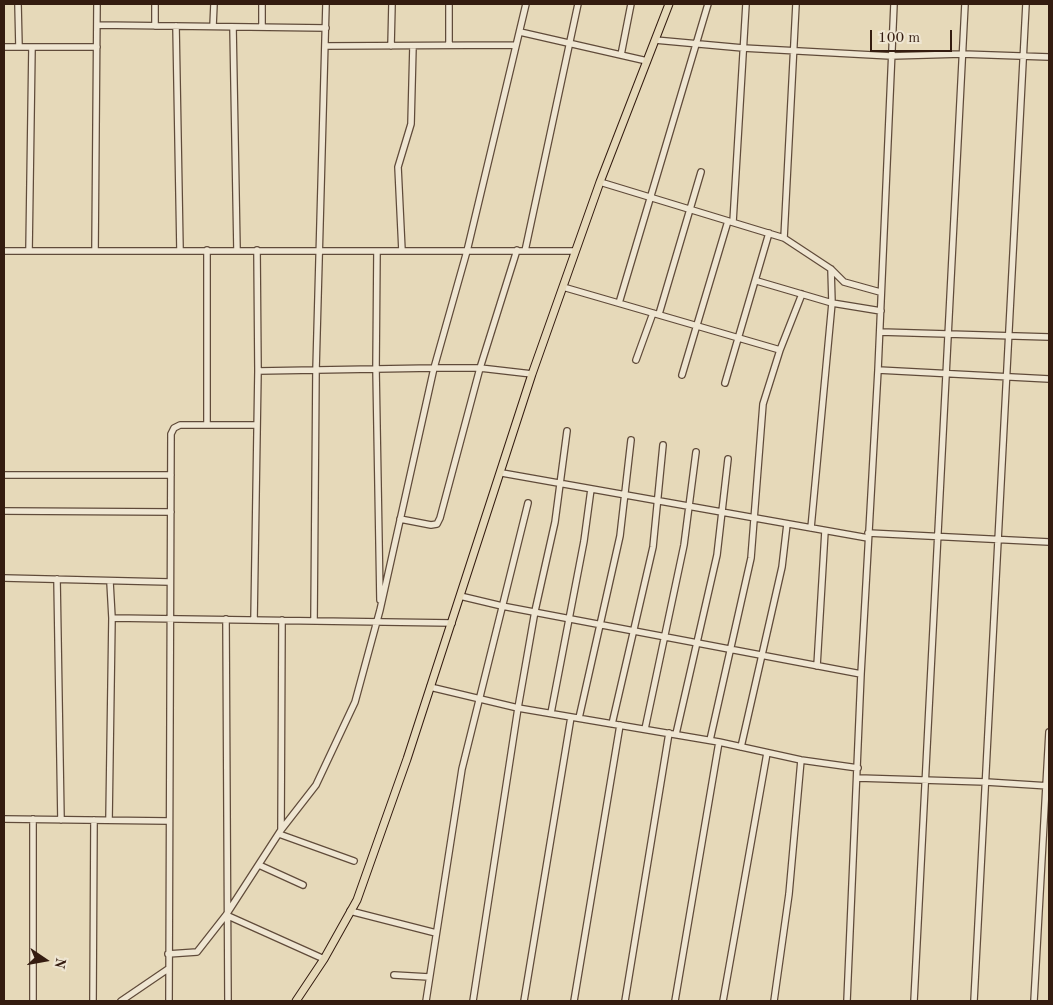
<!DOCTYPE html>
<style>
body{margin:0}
#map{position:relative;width:1053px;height:1005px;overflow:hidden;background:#e6d9b9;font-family:"Old Standard TT",serif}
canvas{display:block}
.frame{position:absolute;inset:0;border:5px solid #341c10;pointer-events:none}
.north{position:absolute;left:20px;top:935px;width:50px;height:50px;-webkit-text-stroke:4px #efe6d2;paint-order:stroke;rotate:102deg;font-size:14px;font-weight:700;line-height:20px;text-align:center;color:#341c10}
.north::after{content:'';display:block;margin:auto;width:18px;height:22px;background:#341c10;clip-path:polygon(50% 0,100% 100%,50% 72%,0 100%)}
.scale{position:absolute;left:870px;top:30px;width:82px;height:22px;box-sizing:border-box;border:2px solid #341c10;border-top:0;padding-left:6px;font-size:15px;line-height:18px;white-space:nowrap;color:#341c10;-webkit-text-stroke:4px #efe6d2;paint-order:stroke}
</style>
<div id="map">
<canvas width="1053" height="1005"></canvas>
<div class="frame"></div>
<div class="north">N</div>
<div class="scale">100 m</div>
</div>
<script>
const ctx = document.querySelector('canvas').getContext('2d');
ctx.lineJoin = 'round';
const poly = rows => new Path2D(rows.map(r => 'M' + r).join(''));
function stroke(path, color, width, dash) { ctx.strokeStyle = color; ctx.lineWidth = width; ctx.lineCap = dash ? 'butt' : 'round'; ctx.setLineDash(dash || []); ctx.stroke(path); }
const minor = poly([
 [18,4,19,47],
 [155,4,155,26],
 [97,25,326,28],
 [176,26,180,250],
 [213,26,214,4],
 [233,27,237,250],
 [262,27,262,4],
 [520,32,647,61],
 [655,40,743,48,891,56,962,54,1049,57],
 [449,45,449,4],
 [325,46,516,45],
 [391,46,392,4],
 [4,47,97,47],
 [621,55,631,4],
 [600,182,784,238,831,269,844,282,880,292],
 [733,222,746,4],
 [784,238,796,4],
 [4,251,575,251],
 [29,251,32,47],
 [95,251,97,4],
 [377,251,376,369,380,600],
 [402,251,398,167,411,124,413,46],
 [525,251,578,4],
 [757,281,832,303,881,311],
 [563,287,780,350],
 [619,303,708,4],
 [659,314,701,172],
 [880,332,1049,337],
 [636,360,653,313],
 [878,370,1049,379],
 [258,371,434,368,480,368,532,374],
 [682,375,728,221],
 [725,383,769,233],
 [207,425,207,250],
 [502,473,868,538],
 [4,475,171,475],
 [4,511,171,512],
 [400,519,431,525,437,524,440,518,480,368,517,250],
 [811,528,832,303,831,269],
 [868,533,1049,542],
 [4,578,169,582],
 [57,579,61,820],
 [460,596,502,606,861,674],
 [112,618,452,623],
 [226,619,228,1001],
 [254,620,258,371,257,250],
 [314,621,316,370,326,4],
 [817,666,825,531],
 [430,687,518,708,719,742,801,760,858,768],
 [551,713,584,541,591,489],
 [579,718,620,536,631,440],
 [612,724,653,547,663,445],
 [645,729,684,545,696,452],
 [676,734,717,555,728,459],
 [710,740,751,558,763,404,780,350,802,294],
 [741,747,782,567,787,524],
 [858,778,986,782,1049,786],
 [4,819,168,821],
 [109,820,112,618,110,582],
 [281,830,282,620],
 [279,834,354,861],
 [259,865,303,885],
 [350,911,436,933],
 [226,915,324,959],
 [168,954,197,952,226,915,281,830,316,785,355,702,380,610,434,368,467,251,526,4],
 [394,975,429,977],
 [33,1001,33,819],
 [93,1001,94,820],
 [121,1001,168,969],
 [169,1001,171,434,174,428,180,425,257,425],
 [426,1001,462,769,528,503],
 [473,1001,518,708,535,611,555,522,567,431],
 [524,1001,571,717],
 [574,1001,620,725],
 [625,1001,669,733],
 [675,1001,719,742],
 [723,1001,767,753],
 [774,1001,789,894,801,760],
 [847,1001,861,674,878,370,894,4],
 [914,1001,965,4],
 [974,1001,1026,4],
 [1034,1001,1049,732]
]);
const major = poly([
 [296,1001,324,959,357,900,407,759,532,374,600,182,669,4]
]);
stroke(minor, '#604b3a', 8);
stroke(major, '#341c10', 9);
stroke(minor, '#efe6d2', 5.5);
stroke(major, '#e6d9b9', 7);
</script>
